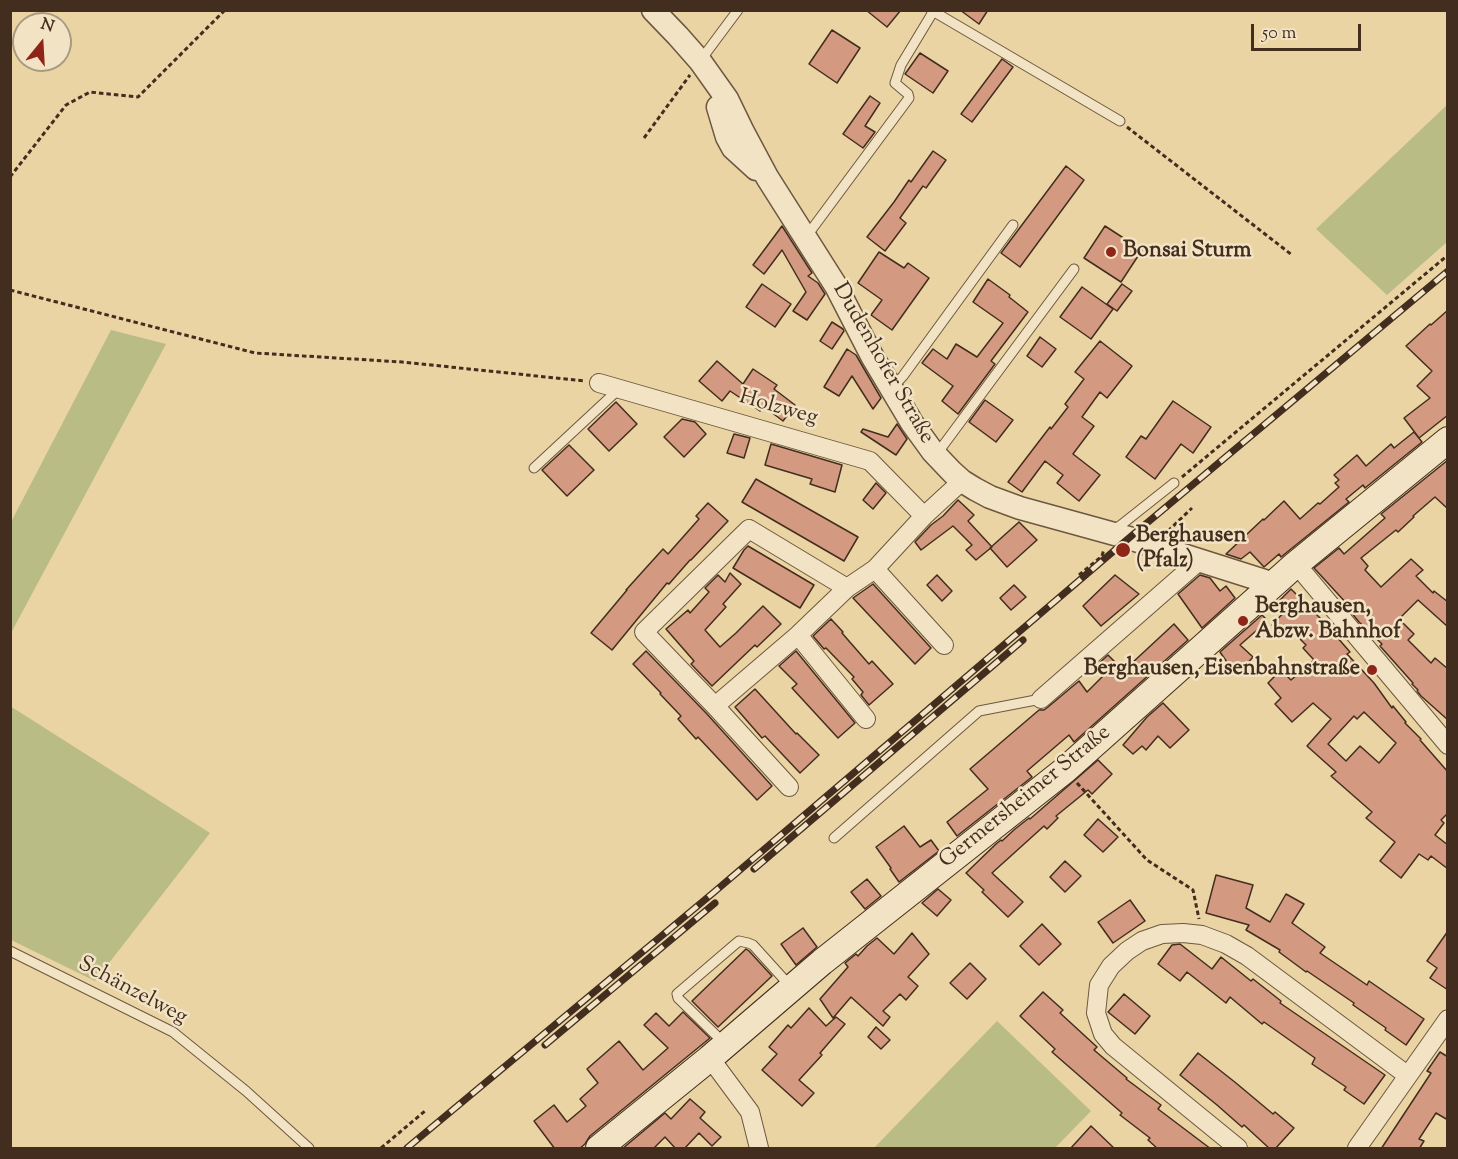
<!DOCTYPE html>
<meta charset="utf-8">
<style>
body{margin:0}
#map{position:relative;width:1458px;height:1159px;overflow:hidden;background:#ead4a4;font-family:"Sorts Mill Goudy",serif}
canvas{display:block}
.frame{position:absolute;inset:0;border:12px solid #432d1e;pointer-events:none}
.north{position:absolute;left:12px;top:12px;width:60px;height:60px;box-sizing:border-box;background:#f1e3c4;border:2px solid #ab9a82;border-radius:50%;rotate:18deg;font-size:16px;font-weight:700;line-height:24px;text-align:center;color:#432d1e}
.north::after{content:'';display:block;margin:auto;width:21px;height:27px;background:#8f2418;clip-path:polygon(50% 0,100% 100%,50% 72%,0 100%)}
.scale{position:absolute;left:1251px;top:24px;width:110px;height:27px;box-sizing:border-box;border:3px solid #432d1e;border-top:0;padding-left:8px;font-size:18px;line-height:21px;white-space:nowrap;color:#432d1e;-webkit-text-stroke:4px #f1e3c4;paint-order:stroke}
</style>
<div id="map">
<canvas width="1458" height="1159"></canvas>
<div class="frame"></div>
<div class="north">N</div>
<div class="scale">50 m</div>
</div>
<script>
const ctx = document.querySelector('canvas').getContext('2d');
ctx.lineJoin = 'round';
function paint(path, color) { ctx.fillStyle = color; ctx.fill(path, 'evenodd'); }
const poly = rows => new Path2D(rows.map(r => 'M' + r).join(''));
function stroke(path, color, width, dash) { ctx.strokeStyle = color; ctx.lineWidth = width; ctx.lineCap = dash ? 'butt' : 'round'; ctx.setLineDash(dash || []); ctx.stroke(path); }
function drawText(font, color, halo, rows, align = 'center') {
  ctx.font = font + ' "Sorts Mill Goudy",serif'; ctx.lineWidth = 5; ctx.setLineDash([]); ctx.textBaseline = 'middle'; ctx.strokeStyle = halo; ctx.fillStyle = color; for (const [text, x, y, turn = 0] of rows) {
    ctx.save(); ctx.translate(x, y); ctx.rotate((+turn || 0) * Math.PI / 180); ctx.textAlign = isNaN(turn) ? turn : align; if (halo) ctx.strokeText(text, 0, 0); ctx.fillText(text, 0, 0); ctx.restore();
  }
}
const green = poly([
 [1447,105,1447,242,1387,295,1316,229],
 [111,330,166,344,11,633,11,522],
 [10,706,210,833,95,981,11,940],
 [997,1021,1091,1111,1055,1148,874,1148]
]);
const building = poly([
 [866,10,901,10,887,27,866,10],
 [960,10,988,10,979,24,960,10],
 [832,30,860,48,837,83,809,64,832,30],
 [920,53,948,71,933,93,905,74,920,53],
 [1002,59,1013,67,972,122,961,114,1002,59],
 [870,96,880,103,865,126,875,132,863,148,843,134,870,96],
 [933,151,946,160,926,188,923,186,900,218,906,223,885,251,867,237,894,202,909,180,911,182,933,151],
 [1066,166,1084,180,1020,267,1001,253,1066,166],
 [782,226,812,273,808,276,818,283,825,294,807,320,793,311,806,292,782,250,764,274,753,265,782,226],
 [1105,226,1142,250,1121,282,1084,258,1105,226],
 [879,252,904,268,908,263,929,278,892,330,871,315,882,300,858,283,879,252],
 [988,279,1010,295,1009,297,1028,312,991,361,995,364,958,414,942,401,953,386,922,363,933,349,947,359,956,344,977,357,1003,323,973,302,988,279],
 [762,284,791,304,775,327,746,307,762,284],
 [1122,284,1132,291,1117,311,1107,304,1122,284],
 [1082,287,1113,309,1091,339,1060,317,1082,287],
 [1448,310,1448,415,1419,438,1404,418,1430,398,1417,386,1432,371,1406,346,1430,324,1431,325,1448,310],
 [832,322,843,329,844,331,832,349,820,341,832,322],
 [1040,337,1056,349,1042,367,1027,356,1040,337],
 [1100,341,1132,366,1107,398,1100,392,1082,417,1094,426,1073,454,1100,475,1079,501,1057,483,1063,475,1045,461,1022,492,1008,482,1050,427,1051,429,1068,407,1065,404,1084,379,1075,372,1100,341],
 [847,349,856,355,881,398,873,409,852,376,839,396,824,387,847,349],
 [717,361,743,384,753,369,777,385,774,389,795,405,783,421,763,406,760,411,730,391,722,401,699,381,717,361],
 [985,400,1013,420,996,442,969,422,985,400],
 [1173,401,1211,427,1193,453,1181,444,1155,479,1126,457,1141,436,1146,439,1173,401],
 [616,402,637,424,609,451,588,429,616,402],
 [682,419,695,422,706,434,684,457,664,437,682,419],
 [897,424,907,439,896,455,861,432,863,429,888,437,897,424],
 [1414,432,1422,442,1365,488,1363,485,1346,499,1349,502,1281,557,1279,554,1264,567,1250,552,1241,559,1226,554,1263,519,1264,520,1284,501,1300,519,1318,503,1320,504,1339,487,1335,483,1339,480,1334,475,1357,455,1366,466,1391,444,1394,448,1414,432],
 [734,434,750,438,744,458,727,453,734,434],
 [771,444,842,465,835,492,810,484,812,479,765,465,771,444],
 [569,445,594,470,567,496,542,470,569,445],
 [1448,460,1448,509,1435,497,1413,516,1414,517,1398,532,1396,530,1361,558,1368,566,1365,570,1381,587,1411,559,1423,570,1416,576,1433,593,1434,591,1448,602,1448,627,1418,600,1399,619,1414,634,1408,640,1431,663,1435,658,1448,669,1448,720,1421,696,1417,691,1418,690,1412,684,1413,683,1380,646,1382,644,1359,622,1346,606,1348,605,1314,568,1339,548,1344,554,1385,518,1381,514,1448,460],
 [756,479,858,537,844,561,742,502,756,479],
 [876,483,886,493,873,509,863,500,876,483],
 [958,500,974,515,968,521,992,547,976,560,966,550,972,545,953,526,921,550,915,542,931,525,943,516,958,500],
 [708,503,728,521,691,560,690,560,669,584,667,583,612,650,591,633,627,590,626,590,663,549,668,554,699,519,696,516,708,503],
 [1019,522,1037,540,1007,567,990,548,1019,522],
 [748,546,814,585,800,608,733,568,744,550,748,546],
 [730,573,741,584,723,604,726,607,705,630,720,647,736,633,763,606,781,624,757,647,755,645,712,686,691,664,694,661,666,629,688,610,690,613,709,592,705,588,718,575,725,582,730,573],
 [937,575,952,591,942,601,927,585,937,575],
 [1115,575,1139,594,1101,626,1083,606,1115,575],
 [1200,575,1210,578,1220,591,1226,586,1235,598,1202,628,1178,594,1200,575],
 [873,584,931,648,915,664,853,598,873,584],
 [1014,585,1026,597,1011,610,1000,598,1014,585],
 [1291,589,1337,635,1336,636,1350,652,1347,654,1374,683,1392,708,1393,706,1406,722,1405,723,1421,739,1420,740,1448,772,1448,813,1441,820,1444,823,1435,835,1448,845,1448,869,1431,856,1428,860,1419,854,1401,878,1380,861,1395,842,1366,818,1372,812,1331,776,1336,772,1307,746,1331,719,1313,703,1292,722,1275,704,1281,698,1268,683,1281,670,1291,680,1314,660,1303,648,1306,645,1289,628,1282,635,1272,625,1287,609,1279,601,1291,589],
 [1364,712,1396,743,1379,763,1360,746,1346,761,1328,744,1354,716,1357,719,1364,712],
 [1262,615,1265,618,1265,623,1240,645,1253,657,1237,675,1227,666,1229,665,1220,652,1262,615],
 [831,619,843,632,842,633,869,664,872,661,893,684,869,705,861,695,863,692,852,679,854,677,826,648,824,649,813,636,831,619],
 [1174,624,1188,640,1074,742,1069,735,1027,771,1032,777,957,836,947,822,988,789,970,769,1039,710,1044,710,1048,707,1079,681,1087,692,1105,674,1096,666,1108,655,1122,669,1130,661,1132,663,1174,624],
 [646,651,707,714,772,786,757,800,698,737,696,739,678,719,681,716,660,694,661,693,633,664,646,651],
 [796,651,855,723,838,738,792,688,797,684,779,666,796,651],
 [755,689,796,734,797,733,819,755,800,773,765,736,762,738,735,707,755,689],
 [1163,703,1189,730,1170,748,1158,736,1146,750,1142,746,1133,754,1123,745,1147,717,1163,703],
 [1098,760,1112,774,1092,794,1088,790,1056,816,1058,818,1047,829,1044,826,992,873,1023,902,1008,917,982,892,984,890,966,873,996,844,1001,840,1002,841,1015,829,1029,818,1030,819,1098,760],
 [1098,819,1118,837,1103,852,1084,835,1098,819],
 [904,826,920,847,931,840,939,851,899,882,890,869,891,868,876,847,904,826],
 [1065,861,1081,876,1065,892,1050,877,1065,861],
 [1216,875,1253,885,1246,908,1270,922,1286,894,1304,904,1292,923,1325,947,1320,953,1367,985,1369,981,1424,1019,1406,1045,1385,1030,1386,1028,1353,1005,1354,1003,1307,971,1306,972,1279,952,1280,950,1246,930,1249,925,1206,913,1216,875],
 [867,879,881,896,865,909,851,892,867,879],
 [938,889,951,900,937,916,922,903,938,889],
 [1130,900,1145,921,1113,943,1098,922,1130,900],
 [1042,924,1061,944,1039,965,1020,946,1042,924],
 [803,928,817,947,796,965,781,944,803,928],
 [1448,931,1448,990,1430,978,1437,968,1427,961,1448,931],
 [912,933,929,954,908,977,918,986,906,1000,900,994,883,1011,890,1017,883,1026,851,997,833,1018,820,999,848,967,845,963,856,954,858,956,867,946,877,938,894,954,912,933],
 [1180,944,1212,969,1221,957,1251,981,1253,979,1281,1001,1280,1003,1385,1075,1364,1104,1344,1090,1346,1087,1312,1064,1315,1058,1264,1022,1262,1024,1230,997,1226,1003,1187,972,1180,981,1158,964,1172,945,1180,944],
 [746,949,749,951,772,976,718,1027,692,1001,746,949],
 [970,963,986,979,967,999,950,983,970,963],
 [1043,992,1063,1010,1060,1013,1097,1047,1094,1050,1127,1078,1126,1079,1161,1105,1158,1109,1211,1149,1158,1149,1148,1140,1150,1138,1120,1115,1122,1113,1052,1052,1055,1049,1020,1016,1043,992],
 [1124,994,1150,1016,1135,1034,1108,1012,1124,994],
 [809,1008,826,1026,836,1017,845,1024,820,1053,822,1055,799,1080,814,1093,802,1106,762,1070,777,1054,769,1047,788,1025,791,1028,809,1008],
 [683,1012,710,1038,590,1136,585,1144,579,1149,555,1149,534,1121,554,1105,567,1122,586,1106,580,1099,598,1083,587,1069,619,1041,643,1070,668,1048,644,1025,656,1013,669,1026,683,1012],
 [876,1027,890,1040,881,1049,868,1037,876,1027],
 [1440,1052,1448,1057,1448,1120,1436,1113,1419,1139,1424,1141,1419,1149,1381,1149,1431,1073,1427,1071,1440,1052],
 [1198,1053,1236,1083,1273,1114,1275,1112,1294,1128,1275,1149,1270,1149,1244,1125,1242,1127,1217,1105,1180,1075,1198,1053],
 [690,1099,705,1112,700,1118,721,1137,712,1146,699,1133,684,1149,676,1149,665,1137,653,1149,622,1149,665,1113,671,1119,690,1099],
 [1091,1126,1115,1149,1070,1149,1091,1126]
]);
const path = poly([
 [1127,127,1292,255],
 [644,138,690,75],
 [10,177,66,105,90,92,138,97,225,10],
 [10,290,255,353,402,362,585,381],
 [1182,477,1448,255],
 [1168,531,1192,508],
 [1079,575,1102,556,1104,549],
 [1077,783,1147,860,1193,890,1199,919],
 [381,1148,425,1111]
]);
const service = poly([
 [931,10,1120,121],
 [700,61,738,10],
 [806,237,909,98,908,94,895,83,901,65,933,12],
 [892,388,903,376,1013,225],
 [936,455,1074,269],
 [534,468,619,389],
 [1112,531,1121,525,1174,483],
 [834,838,979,711,1041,699],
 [10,951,173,1032,246,1091,309,1148],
 [724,1043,678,998,677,994,733,946,739,941,748,943,753,945,791,987]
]);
const minor = poly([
 [599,383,870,461,924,516],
 [1296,564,1448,745],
 [875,569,944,645],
 [798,635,866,719],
 [1041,699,1199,561],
 [715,706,644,632,749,529,847,588],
 [789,787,715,706,798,635,847,588,875,569,924,516,962,481],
 [710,1058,750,1112,759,1148],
 [1238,1148,1113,1046,1103,1034,1096,1013,1099,985,1111,966,1127,951,1142,941,1162,934,1183,933,1202,935,1226,944,1247,956,1407,1075],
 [1357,1148,1448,1019]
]);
const tertiary = poly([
 [653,10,678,36,700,61,727,99,743,132,767,177,836,286,872,356,912,423,933,452,952,472,962,481,975,489,990,497,1020,508,1129,538,1274,584],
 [718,107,727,137,733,148,756,169]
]);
const secondary = poly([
 [599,1148,710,1058,822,962,1065,770,1296,564,1448,440]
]);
const rail = poly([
 [754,869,1023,640],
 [545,1045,715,903],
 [407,1148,713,893,1129,538,1448,271]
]);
const markers = [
 [1111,252,6,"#8f2418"],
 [1123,550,8,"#8f2418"],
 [1243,621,6,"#8f2418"],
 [1372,670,6,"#8f2418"]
];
const poiNames = [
 ["Bonsai Sturm",1123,252],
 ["Berghausen",1136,537],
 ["(Pfalz)",1136,562],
 ["Berghausen,",1255,608],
 ["Abzw. Bahnhof",1255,633],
 ["Berghausen, Eisenbahnstraße",1360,670,"right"]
];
const streetNames = [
 ["Dudenhofer Straße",882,364,60],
 ["Holzweg",778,409,16],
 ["Germersheimer Straße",1026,798,-39],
 ["Schänzelweg",132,992,28]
];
paint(green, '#b9bc84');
paint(building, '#d49a81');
stroke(building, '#432d1e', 1.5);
stroke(service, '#6d5740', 11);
stroke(minor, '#6d5740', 20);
stroke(tertiary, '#6d5740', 25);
stroke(secondary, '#432d1e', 28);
stroke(path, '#432d1e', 3, [4.5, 3]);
stroke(service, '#f1e3c4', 9);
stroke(minor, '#f1e3c4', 18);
stroke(tertiary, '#f1e3c4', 22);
stroke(secondary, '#f1e3c4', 26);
stroke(rail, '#432d1e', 7);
stroke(rail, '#f1e3c4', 4.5, [14]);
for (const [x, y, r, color] of markers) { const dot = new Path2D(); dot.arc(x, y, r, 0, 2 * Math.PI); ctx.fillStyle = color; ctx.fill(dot); stroke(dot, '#f1e3c4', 2); }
drawText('bold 22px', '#432d1e', '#f1e3c4', poiNames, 'left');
drawText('22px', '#432d1e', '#f1e3c4', streetNames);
</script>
